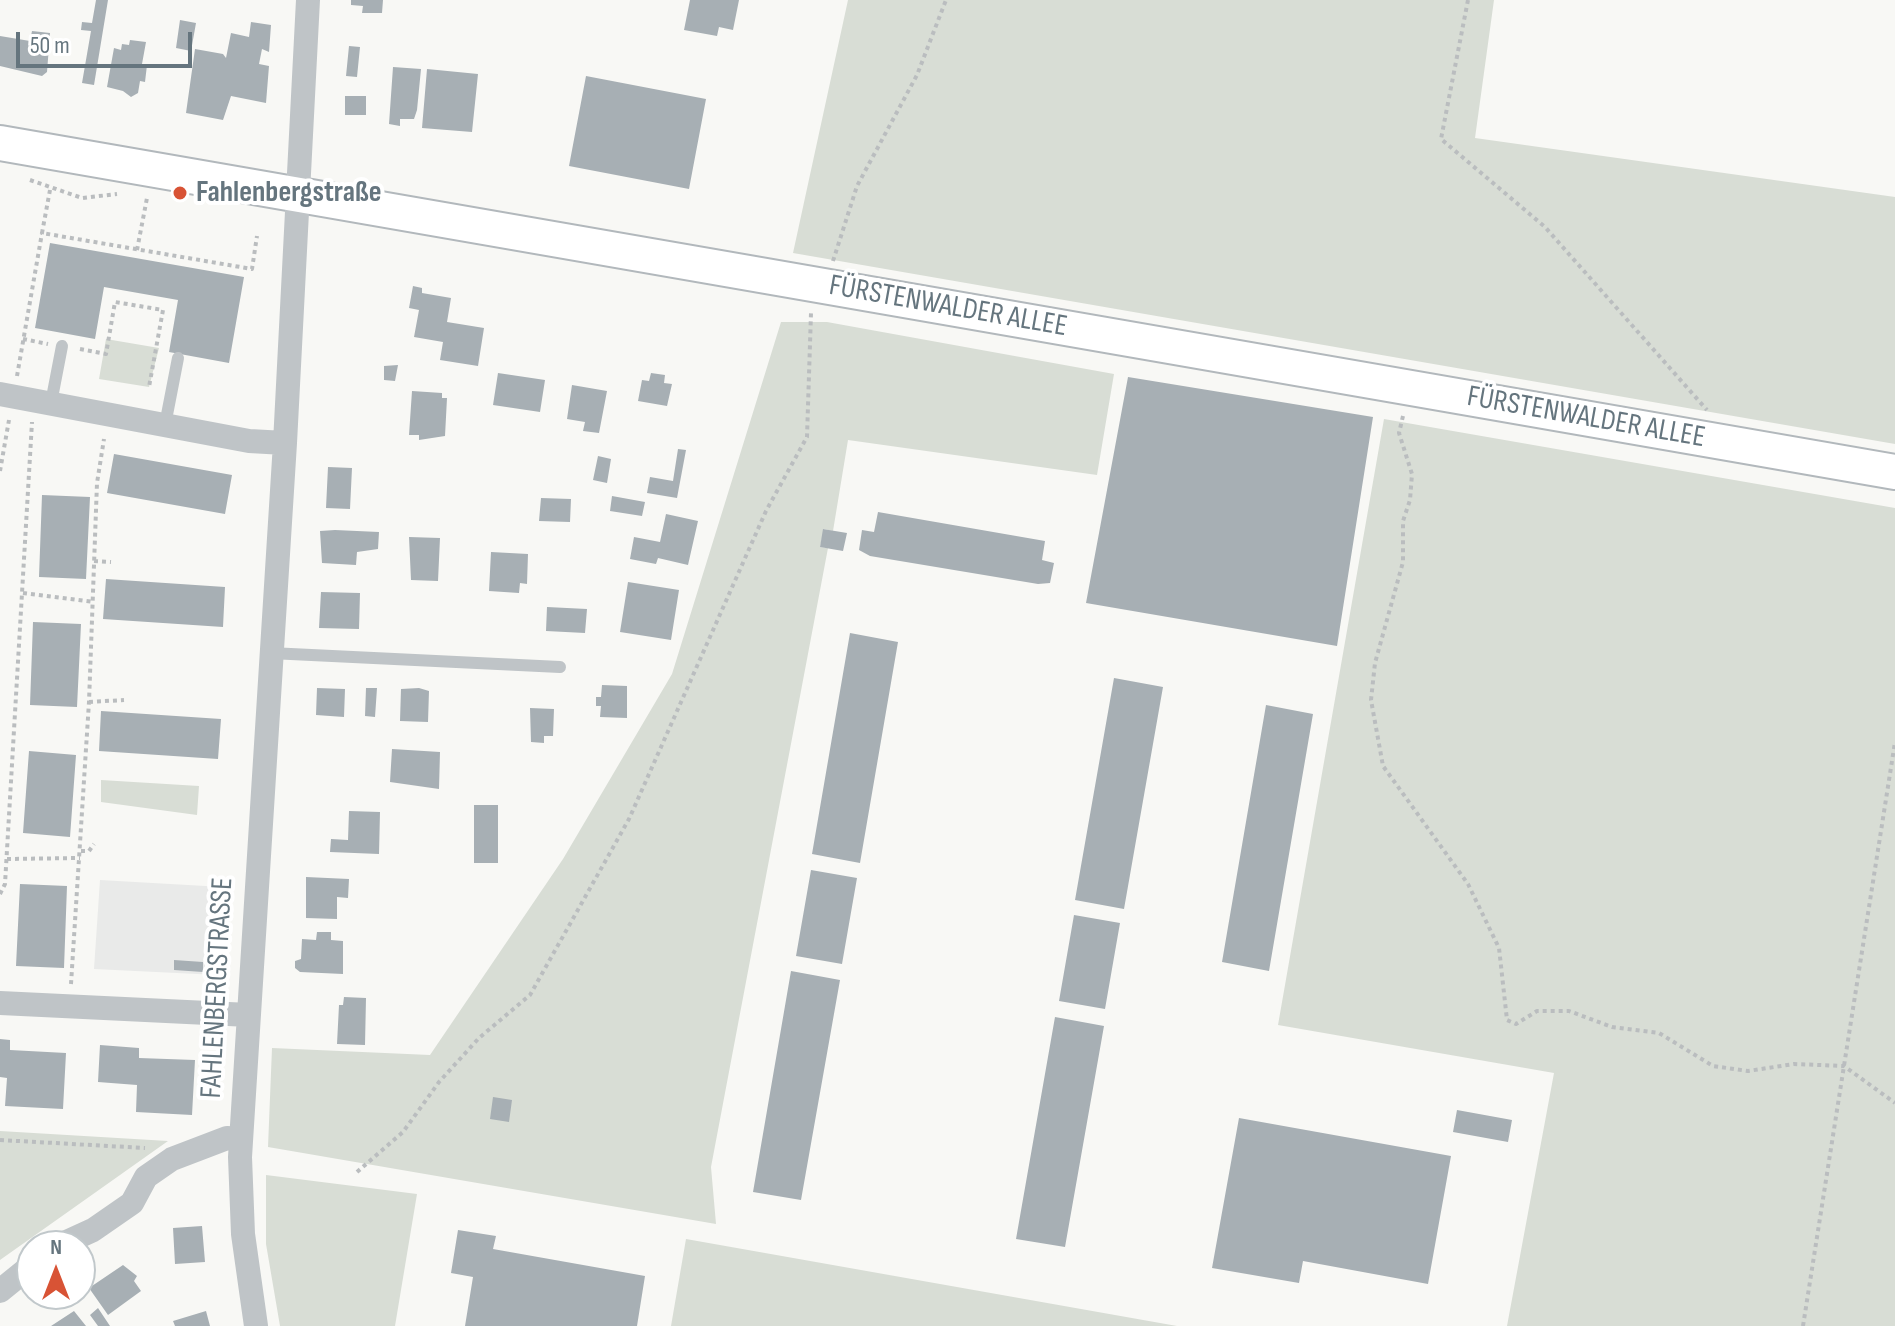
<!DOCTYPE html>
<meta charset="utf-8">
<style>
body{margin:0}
#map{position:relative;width:1895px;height:1326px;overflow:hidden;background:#f8f8f5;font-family:"Sofia Sans Condensed",sans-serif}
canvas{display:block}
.north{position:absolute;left:16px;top:1230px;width:80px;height:80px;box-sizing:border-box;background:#fff;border:2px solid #c1c8cb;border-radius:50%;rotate:0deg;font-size:22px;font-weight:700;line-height:32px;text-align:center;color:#65757e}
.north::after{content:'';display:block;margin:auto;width:28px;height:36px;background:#d85335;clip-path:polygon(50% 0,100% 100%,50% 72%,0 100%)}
.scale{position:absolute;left:16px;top:32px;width:176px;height:36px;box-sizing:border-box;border:4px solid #65757e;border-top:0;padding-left:10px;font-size:24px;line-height:28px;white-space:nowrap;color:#65757e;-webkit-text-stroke:6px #fff;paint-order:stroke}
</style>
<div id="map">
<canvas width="1895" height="1326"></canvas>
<div class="north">N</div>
<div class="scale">50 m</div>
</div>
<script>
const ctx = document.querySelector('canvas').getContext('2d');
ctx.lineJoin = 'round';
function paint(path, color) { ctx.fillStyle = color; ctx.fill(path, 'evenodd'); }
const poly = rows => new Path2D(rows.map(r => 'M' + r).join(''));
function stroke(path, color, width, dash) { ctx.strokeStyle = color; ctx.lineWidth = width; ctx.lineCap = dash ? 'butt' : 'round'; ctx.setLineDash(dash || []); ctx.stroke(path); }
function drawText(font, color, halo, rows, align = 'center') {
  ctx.font = font + ' "Sofia Sans Condensed",sans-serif'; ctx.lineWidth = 8; ctx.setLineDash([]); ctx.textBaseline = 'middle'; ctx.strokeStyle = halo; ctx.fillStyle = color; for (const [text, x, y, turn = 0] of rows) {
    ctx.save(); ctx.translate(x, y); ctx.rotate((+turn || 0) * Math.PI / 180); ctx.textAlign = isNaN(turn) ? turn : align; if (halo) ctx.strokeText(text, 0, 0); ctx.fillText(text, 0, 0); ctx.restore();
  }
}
const built = poly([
 [100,880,223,887,218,975,94,969]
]);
const green = poly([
 [848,0,1494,0,1475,138,1895,197,1895,444,793,253],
 [781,322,827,322,1114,374,1097,475,848,440,833,531,824,529,820,547,828,548,711,1167,716,1224,268,1147,272,1048,430,1055,563,859,672,674],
 [106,339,159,348,149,387,99,379],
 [1384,419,1895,508,1895,1326,1507,1326,1554,1073,1278,1025],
 [101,780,199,786,197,815,101,802],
 [0,1131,168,1141,0,1260],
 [266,1175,417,1194,395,1326,280,1326,266,1244],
 [686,1239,1177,1326,671,1326]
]);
const building = poly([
 [96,0,108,0,94,85,82,83,91,31,81,30,82,22,92,23],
 [351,0,383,0,382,13,362,13,363,6,351,5],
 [690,0,739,0,733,30,719,27,717,36,684,30],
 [180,20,196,23,191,51,176,48],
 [251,22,271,25,269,52,262,49,259,64,269,66,266,103,231,96,223,120,186,113,195,49,223,54,226,58,231,33,249,37],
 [32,31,50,33,47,72,42,76,0,66,0,36,30,41],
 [130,40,146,42,142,64,147,65,145,82,140,81,138,93,131,97,123,91,107,87,114,48,121,50,122,44,129,45],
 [349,46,360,47,357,77,346,76],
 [393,67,421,69,417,110,414,119,400,119,400,126,389,124],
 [427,69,478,74,472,132,422,128],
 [586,76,706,99,689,189,569,166],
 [345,96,366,96,366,115,345,115],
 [50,243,244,277,229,363,169,352,178,300,104,287,95,339,35,328],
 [413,286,422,288,422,293,451,298,447,322,484,328,478,366,440,360,443,342,414,337,419,310,409,308],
 [398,365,395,381,384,380,384,366],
 [498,373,545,380,540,412,493,405],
 [651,373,665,375,664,383,672,384,667,406,638,401,642,380,649,381],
 [1128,377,1373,417,1337,646,1086,603],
 [572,385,607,391,599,433,583,431,585,422,567,419],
 [412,391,442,393,442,398,447,398,445,436,419,440,419,435,409,435],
 [678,449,686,450,677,498,647,493,650,477,673,481],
 [114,454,232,475,225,514,107,493],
 [598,456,611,459,607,483,593,480],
 [328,467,352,468,350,509,326,508],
 [42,495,90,497,86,579,39,577],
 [612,496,645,502,642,516,610,511],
 [541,498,571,499,570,522,539,521],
 [878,512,1045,541,1042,560,1054,563,1050,583,1038,584,870,556,859,550,862,530,874,532],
 [666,514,698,521,688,565,658,558,656,564,630,559,634,537,660,542],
 [823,529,847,533,843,551,820,547],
 [335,530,379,532,378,549,357,552,356,565,322,563,320,531],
 [409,537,440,538,438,581,411,580],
 [491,552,528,554,527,584,520,583,519,593,489,591],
 [106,579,225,587,223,627,103,619],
 [628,582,679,590,671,640,620,632],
 [321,592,360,593,359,629,319,628],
 [547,607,587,609,585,633,546,631],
 [33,622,81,624,77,707,30,705],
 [850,633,898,642,860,863,812,854],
 [1114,678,1163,687,1124,909,1075,900],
 [602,685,627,686,627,718,600,717,601,706,596,706,596,697,601,697],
 [317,688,345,689,344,717,316,715],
 [366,688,377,688,375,717,365,716],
 [419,688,429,691,428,722,400,721,401,689],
 [1266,705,1313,714,1269,971,1222,962],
 [530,708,554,709,553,736,544,736,544,743,531,742],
 [101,711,221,719,218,759,99,751],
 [392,749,440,752,439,789,390,782],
 [29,751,76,755,70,837,23,833],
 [474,805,498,805,498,863,474,863],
 [349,811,380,812,379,854,330,852,331,839,348,840],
 [811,870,857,878,842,964,796,956],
 [306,877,349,879,348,898,337,897,337,919,306,918],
 [20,884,67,886,64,968,16,966],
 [1074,915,1120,923,1105,1009,1059,1001],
 [317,932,331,932,331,940,343,941,343,974,300,972,295,968,295,961,301,959,302,939,316,940],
 [174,960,203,962,203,972,174,970],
 [791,971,840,980,801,1200,753,1192],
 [344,997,366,998,365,1045,337,1044,339,1005,343,1005],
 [1055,1017,1104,1026,1065,1247,1016,1239],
 [0,1039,10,1040,10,1050,66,1053,63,1109,5,1106,7,1078,0,1077],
 [100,1045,139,1048,139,1058,195,1060,192,1115,136,1112,137,1085,98,1082],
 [493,1097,512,1100,509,1122,490,1119],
 [1457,1110,1512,1120,1508,1142,1453,1132],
 [1239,1118,1451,1156,1428,1284,1303,1261,1299,1283,1212,1268],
 [202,1226,205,1262,175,1264,173,1228],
 [458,1230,496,1236,493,1249,645,1276,637,1326,465,1326,473,1277,451,1273],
 [123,1265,137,1276,134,1281,141,1291,108,1315,89,1288],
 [98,1308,110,1326,98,1326,90,1315],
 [74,1311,86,1326,51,1326],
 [206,1311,210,1326,175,1326,173,1321]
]);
const path = poly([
 [1468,0,1441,139,1545,227,1707,410],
 [30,180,82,198,117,194],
 [50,190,42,233,252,269,257,236],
 [137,250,147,198],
 [833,261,857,186,917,75,946,0],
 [23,339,48,344],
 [80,349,106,354,115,302,163,310,149,387],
 [17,376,42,233],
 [1403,416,1399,433,1412,474,1410,500,1403,521,1403,562,1375,663,1371,700,1383,766,1468,884,1499,948,1507,1020,1516,1024,1537,1011,1569,1011,1612,1027,1659,1033,1713,1066,1748,1071,1794,1064,1844,1066,1895,1103],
 [0,471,9,420],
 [94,561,111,562],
 [23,593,94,602],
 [89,702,124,700],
 [81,851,89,851,94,844],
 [7,859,80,858],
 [0,894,5,884,32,422],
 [71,984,89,702,97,483,104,439],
 [0,1140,145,1148],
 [357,1172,403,1132,439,1082,479,1038,530,995,629,819,766,511,807,437,811,313],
 [1803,1326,1895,742]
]);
const service = poly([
 [51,403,62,346],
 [165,425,178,358],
 [270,653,560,667]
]);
const minor = poly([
 [0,394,249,441,285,443],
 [0,1003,249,1015],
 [58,1246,93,1230,132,1203,146,1177,172,1159,227,1138,241,1139],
 [0,1291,32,1265],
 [256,1326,243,1234,240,1157,285,443,308,0]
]);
const secondary = poly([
 [0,143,1895,472]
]);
const markers = [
 [180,193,8,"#d85335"]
];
const poiNames = [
 ["Fahlenbergstraße",196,193]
];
const streetNames = [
 ["FÜRSTENWALDER ALLEE",948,307,10],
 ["FÜRSTENWALDER ALLEE",1586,418,10],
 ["FAHLENBERGSTRASSE",218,988,-87]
];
paint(built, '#e9eae9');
paint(green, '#d8ddd5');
paint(building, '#a7afb4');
stroke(secondary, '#b2b8bc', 38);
stroke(path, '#babdbf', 4, [4, 4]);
stroke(service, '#bfc4c7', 12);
stroke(minor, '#bfc4c7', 24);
stroke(secondary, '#fff', 34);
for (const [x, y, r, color] of markers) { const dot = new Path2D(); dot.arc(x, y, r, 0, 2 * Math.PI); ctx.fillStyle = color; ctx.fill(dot); stroke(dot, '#fff', 3); }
drawText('bold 30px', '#65757e', '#fff', poiNames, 'left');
drawText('30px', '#65757e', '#fff', streetNames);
</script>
